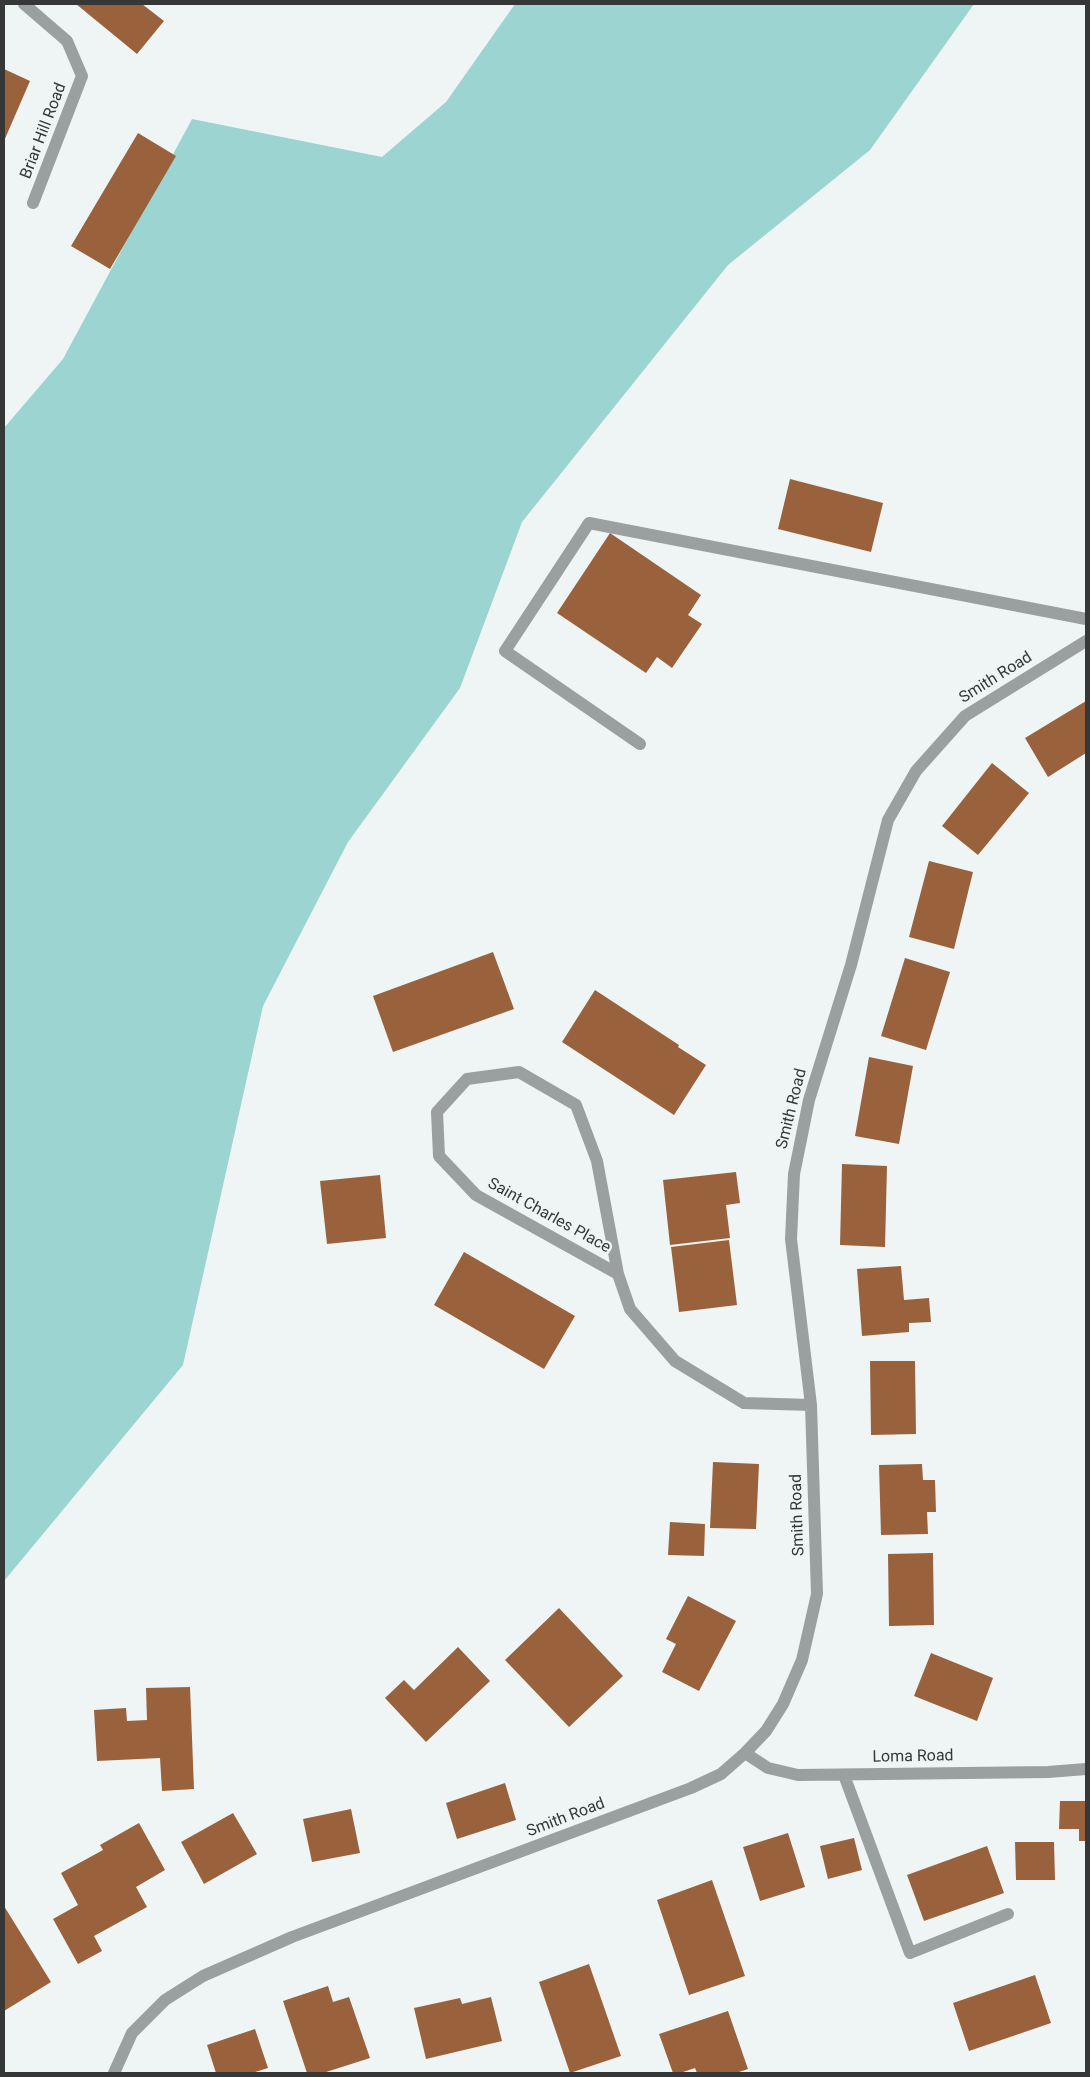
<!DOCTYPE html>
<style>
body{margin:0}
#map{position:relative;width:1090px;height:2077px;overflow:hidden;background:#eef5f4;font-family:Roboto,sans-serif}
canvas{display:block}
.frame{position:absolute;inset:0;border:5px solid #363838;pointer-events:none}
</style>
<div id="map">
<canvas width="1090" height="2077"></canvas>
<div class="frame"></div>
</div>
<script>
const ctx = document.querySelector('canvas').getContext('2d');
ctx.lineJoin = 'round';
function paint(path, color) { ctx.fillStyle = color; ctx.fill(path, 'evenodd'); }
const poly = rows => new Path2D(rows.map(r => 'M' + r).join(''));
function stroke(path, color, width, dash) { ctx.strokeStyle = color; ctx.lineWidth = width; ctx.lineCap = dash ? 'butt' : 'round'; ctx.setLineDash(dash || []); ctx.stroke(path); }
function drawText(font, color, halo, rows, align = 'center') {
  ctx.font = font + ' Roboto,sans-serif'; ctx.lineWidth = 5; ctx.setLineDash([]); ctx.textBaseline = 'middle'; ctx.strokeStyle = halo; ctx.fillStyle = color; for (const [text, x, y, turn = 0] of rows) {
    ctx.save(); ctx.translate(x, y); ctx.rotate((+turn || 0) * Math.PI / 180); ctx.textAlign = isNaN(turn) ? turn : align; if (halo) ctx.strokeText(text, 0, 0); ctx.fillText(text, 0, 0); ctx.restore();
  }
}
const green = poly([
 [515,4,974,4,870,150,728,265,522,522,460,688,348,842,263,1006,183,1365,4,1581,4,428,63,359,192,119,382,157,446,102]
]);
const building = poly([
 [76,4,142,4,164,21,137,54],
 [4,69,30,81,4,141],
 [138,133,176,156,110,269,71,246],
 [790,479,883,503,871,552,778,529],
 [610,533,701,595,688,615,702,624,672,668,657,657,646,673,557,613],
 [1086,701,1086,753,1048,777,1025,738],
 [992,763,1029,793,978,855,942,826],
 [929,861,973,872,954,949,909,937],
 [493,952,514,1009,393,1052,373,996],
 [905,958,950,972,926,1050,881,1036],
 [595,990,679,1045,678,1047,706,1065,674,1115,562,1042],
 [869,1057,913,1066,899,1144,855,1136],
 [842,1164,887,1166,885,1247,840,1245],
 [736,1172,740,1203,726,1205,730,1238,670,1245,663,1180],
 [380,1175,386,1238,327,1244,320,1181],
 [729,1240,737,1305,679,1312,671,1247],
 [464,1252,575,1316,544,1369,434,1305],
 [901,1266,904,1300,929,1298,931,1322,909,1323,909,1332,862,1336,857,1269],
 [870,1361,915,1361,916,1434,871,1435],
 [713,1462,759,1464,756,1529,710,1528],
 [922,1464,923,1480,935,1480,936,1512,927,1512,928,1534,881,1535,879,1465],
 [670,1522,705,1524,704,1556,668,1555],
 [933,1553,934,1625,889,1626,888,1554],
 [688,1596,736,1621,699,1691,662,1672,676,1644,666,1639],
 [559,1608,623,1676,569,1727,505,1660],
 [458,1647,490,1681,426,1742,385,1698,404,1680,414,1690],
 [931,1653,993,1678,977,1721,914,1696],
 [190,1687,194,1789,162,1791,160,1758,97,1761,94,1710,126,1708,127,1721,147,1720,146,1688],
 [505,1783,516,1820,457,1839,446,1803],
 [1060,1801,1086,1801,1086,1841,1079,1841,1079,1829,1059,1829],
 [351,1809,360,1853,312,1862,303,1819],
 [233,1813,257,1854,204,1884,181,1842],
 [139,1823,165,1870,136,1887,147,1907,94,1936,102,1951,78,1964,53,1919,78,1905,61,1873,103,1850,100,1845],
 [788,1833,805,1887,760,1901,743,1847],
 [854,1838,862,1870,828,1879,820,1846],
 [1015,1842,1054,1842,1055,1880,1016,1880],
 [987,1846,1004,1893,924,1921,907,1875],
 [712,1880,745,1976,689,1995,657,1900],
 [4,1906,51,1982,4,2011],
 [589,1964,621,2056,570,2073,539,1982],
 [1035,1975,1051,2023,969,2051,953,2003],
 [328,1986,333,2002,349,1997,370,2058,323,2073,307,2073,283,2001],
 [491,1997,502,2041,426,2059,414,2008,460,1998,462,2004],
 [728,2011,748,2069,736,2073,697,2073,695,2068,680,2073,673,2073,659,2034],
 [255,2029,268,2068,252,2073,216,2073,207,2045]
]);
const minor = poly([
 [24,4,67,41,82,76,33,203],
 [640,744,505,651,589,523,1086,619],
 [519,1072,576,1105,597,1161,618,1274,476,1195,439,1156,437,1112,467,1079,519,1072],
 [618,1274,630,1309,675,1361,744,1403,811,1405],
 [745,1753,768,1768,798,1775,1048,1772,1086,1769],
 [844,1775,910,1953,1008,1914],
 [114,2073,132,2033,165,2000,203,1976,292,1937,691,1788,721,1774,745,1753,766,1731,783,1704,802,1660,817,1594,811,1405,791,1239,794,1174,809,1100,851,965,888,820,916,771,965,716,1086,641]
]);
const streetNames = [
 ["Briar Hill Road",44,131,-69],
 ["Smith Road",996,678,-32],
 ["Smith Road",792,1109,-76],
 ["Saint Charles Place",549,1216,29],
 ["Smith Road",798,1515,-92],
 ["Loma Road",913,1757,-1],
 ["Smith Road",566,1818,-21]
];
paint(green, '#9bd4d0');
paint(building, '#9a623c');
stroke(minor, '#9c9f9f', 12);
drawText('16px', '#363838', '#eef5f4', streetNames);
</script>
